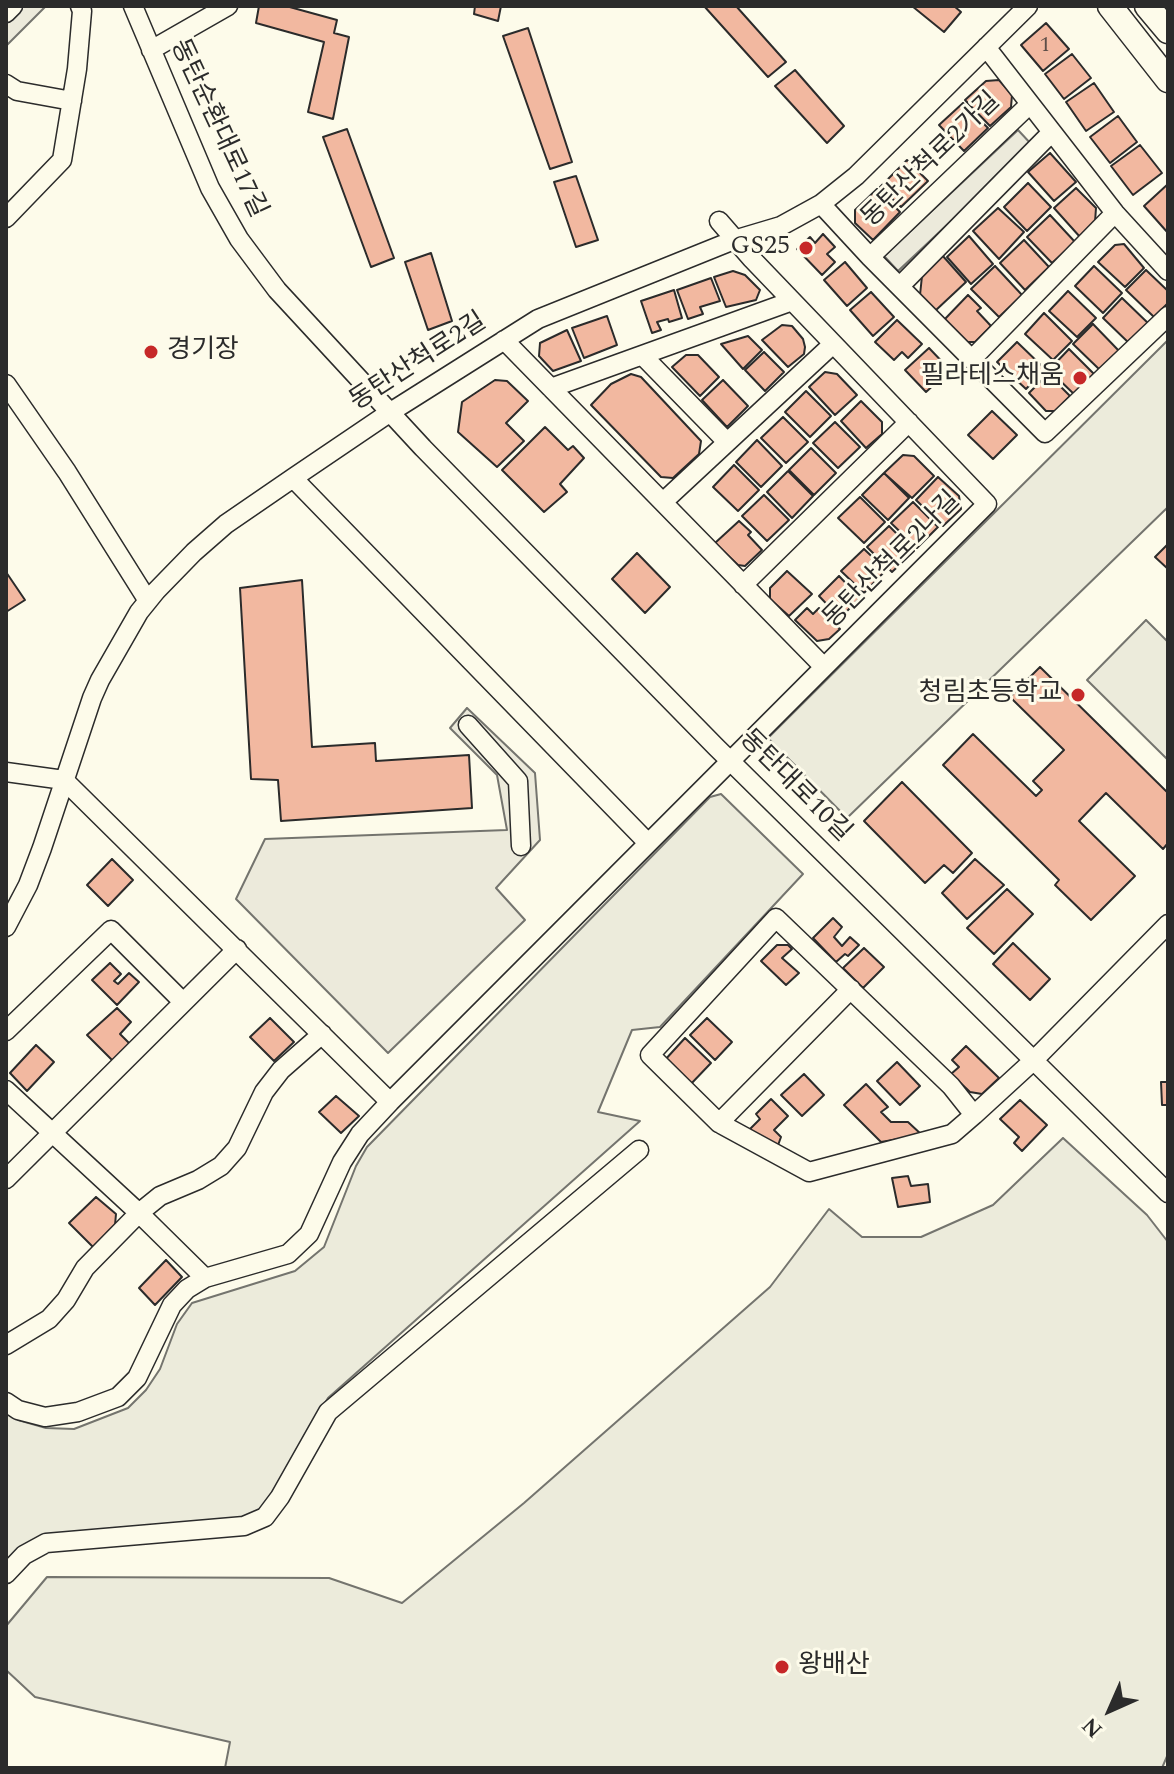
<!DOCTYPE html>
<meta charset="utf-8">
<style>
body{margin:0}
#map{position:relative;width:1174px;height:1774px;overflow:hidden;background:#fdfbea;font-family:Spectral,serif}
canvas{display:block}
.frame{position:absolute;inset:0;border:8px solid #2b2b2b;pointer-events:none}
.north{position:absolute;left:1070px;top:1670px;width:80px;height:80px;-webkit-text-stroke:6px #fdfbea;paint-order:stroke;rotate:225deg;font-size:22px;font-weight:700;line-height:32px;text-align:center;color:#2b2b2b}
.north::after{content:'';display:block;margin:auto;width:28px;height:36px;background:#2b2b2b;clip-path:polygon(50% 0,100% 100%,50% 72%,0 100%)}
</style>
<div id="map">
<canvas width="1174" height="1774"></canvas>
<div class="frame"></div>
<div class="north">N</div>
</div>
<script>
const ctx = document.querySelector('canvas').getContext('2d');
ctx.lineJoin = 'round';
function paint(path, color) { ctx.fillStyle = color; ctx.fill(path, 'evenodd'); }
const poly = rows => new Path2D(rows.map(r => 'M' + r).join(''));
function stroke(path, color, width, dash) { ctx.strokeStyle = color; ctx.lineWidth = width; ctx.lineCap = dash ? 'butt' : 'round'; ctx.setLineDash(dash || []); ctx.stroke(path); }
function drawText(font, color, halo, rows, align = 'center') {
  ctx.font = font + ' Spectral,"Noto Sans KR",serif'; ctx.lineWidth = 6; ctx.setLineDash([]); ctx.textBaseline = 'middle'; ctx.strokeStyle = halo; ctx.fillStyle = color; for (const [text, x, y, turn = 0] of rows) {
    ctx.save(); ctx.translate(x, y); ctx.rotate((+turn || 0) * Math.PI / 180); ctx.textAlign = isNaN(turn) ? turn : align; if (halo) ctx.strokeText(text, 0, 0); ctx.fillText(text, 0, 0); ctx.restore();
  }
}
const green = poly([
 [1168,340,1168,507,847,818,768,738,1168,340],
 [1146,620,1168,642,1168,760,1087,680,1146,620],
 [721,794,803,874,660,1027,632,1030,598,1112,640,1121,328,1398,266,1503,250,1518,47,1535,6,1561,6,1409,18,1420,46,1428,74,1429,128,1408,146,1390,160,1369,177,1324,192,1303,295,1271,324,1247,356,1166,367,1147,710,797,721,794],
 [1063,1138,1147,1215,1168,1242,1168,1754,1162,1768,225,1768,230,1742,35,1697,6,1670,6,1626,47,1577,329,1578,402,1603,524,1503,770,1287,829,1209,862,1237,921,1237,993,1205,1063,1138]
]);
const parking = poly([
 [6,6,46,6,6,46,6,6],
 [1018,130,1032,145,898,271,884,256,1018,130],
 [467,708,535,773,540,840,496,888,525,920,388,1053,236,899,265,839,507,830,497,775,450,728,467,708]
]);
const building = poly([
 [259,6,286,6,337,20,334,33,349,37,333,119,308,112,324,42,256,23,259,6],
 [475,6,501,6,498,21,474,14,475,6],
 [704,6,736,6,786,62,768,77,704,6],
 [912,6,954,6,961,12,944,32,912,6],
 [1046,23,1069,49,1043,71,1021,45,1046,23],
 [528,28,572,162,550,169,503,36,528,28],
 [1072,54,1091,78,1064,99,1045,74,1072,54],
 [795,70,844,126,827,143,775,86,795,70],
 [999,80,1012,95,1011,107,990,126,965,100,986,81,999,80],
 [1094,83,1114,112,1086,131,1066,102,1094,83],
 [963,103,988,128,964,151,939,125,963,103],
 [1118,116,1137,142,1110,163,1090,137,1118,116],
 [347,129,394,258,371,267,323,137,347,129],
 [1140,145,1162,173,1133,195,1111,166,1140,145],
 [1050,153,1076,182,1054,201,1028,172,1050,153],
 [907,160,928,181,901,207,880,187,907,160],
 [576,176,598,240,576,247,554,182,576,176],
 [1028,183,1051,207,1027,231,1004,207,1028,183],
 [1168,184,1168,233,1144,206,1168,184],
 [1076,188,1096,208,1095,222,1080,237,1054,208,1076,188],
 [877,189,900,212,873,240,855,223,855,210,877,189],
 [998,208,1024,232,999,259,973,231,998,208],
 [1050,215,1075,242,1052,263,1027,237,1050,215],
 [823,234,835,247,827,254,835,262,822,275,797,249,810,237,815,243,823,234],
 [969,236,993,264,971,284,947,257,969,236],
 [1024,240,1049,267,1025,290,1000,263,1024,240],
 [1124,244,1144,268,1125,287,1098,262,1115,245,1124,244],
 [431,253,452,321,428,330,405,262,431,253],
 [942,255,966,282,935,311,920,295,922,276,942,255],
 [845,262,867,288,847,306,824,280,845,262],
 [995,266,1022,295,999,317,971,289,995,266],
 [1094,266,1122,293,1103,313,1075,286,1094,266],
 [1146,270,1168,291,1168,303,1154,317,1126,290,1146,270],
 [733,271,745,275,760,290,756,300,726,307,714,277,733,271],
 [711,278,720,301,700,307,703,314,688,319,677,290,711,278],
 [674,290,682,318,669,322,668,319,657,322,661,330,652,333,641,301,674,290],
 [1068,291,1096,318,1077,337,1049,311,1068,291],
 [871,292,894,317,873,336,850,310,871,292],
 [968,295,981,308,977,311,991,326,975,342,966,342,944,320,968,295],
 [1122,298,1150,325,1131,345,1103,318,1122,298],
 [1044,313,1072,341,1053,360,1025,334,1044,313],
 [607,316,617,345,584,358,572,328,607,316],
 [897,320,922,344,908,358,902,352,894,360,875,342,897,320],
 [1093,324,1120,352,1101,371,1073,344,1093,324],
 [782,325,792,326,803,339,805,347,804,354,788,367,762,340,782,325],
 [567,330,581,361,553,371,539,356,540,343,567,330],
 [748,336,762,350,743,369,721,344,748,336],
 [1017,342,1045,369,1026,389,997,362,1017,342],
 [929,348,950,370,926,392,905,370,929,348],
 [1069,349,1097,377,1077,397,1049,370,1069,349],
 [764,352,784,372,765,391,745,370,764,352],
 [686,355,698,355,719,377,700,396,672,367,686,355],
 [825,372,837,374,857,395,835,415,809,387,825,372],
 [631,374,641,377,701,441,699,454,673,478,661,477,591,405,611,384,631,374],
 [1048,374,1070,396,1055,411,1046,411,1029,393,1048,374],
 [495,380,507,381,528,401,506,423,524,441,497,467,458,432,462,402,495,380],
 [723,380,748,406,727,427,702,400,723,380],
 [806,391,831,416,810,437,785,412,806,391],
 [861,401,882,422,882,434,866,448,841,421,861,401],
 [992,411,1017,435,993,459,968,435,992,411],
 [783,417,808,442,786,463,761,438,783,417],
 [835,422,860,447,838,468,813,443,835,422],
 [545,427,568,450,573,446,584,458,560,484,567,492,544,512,502,470,545,427],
 [757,440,782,466,761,487,736,462,757,440],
 [811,448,836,473,814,495,789,470,811,448],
 [903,455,914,456,934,476,912,498,884,473,903,455],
 [734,465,759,490,738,511,713,487,734,465],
 [788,471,813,496,792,518,767,492,788,471],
 [884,473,909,498,888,520,862,495,884,473],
 [938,477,959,496,961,509,943,526,916,500,938,477],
 [764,495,789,520,767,541,742,516,764,495],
 [860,497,885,522,864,543,838,518,860,497],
 [913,502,938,527,917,548,891,523,913,502],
 [739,521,751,532,748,535,762,550,745,566,738,565,715,543,739,521],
 [889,526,914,551,892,572,867,547,889,526],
 [1168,544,1168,569,1155,557,1168,544],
 [864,549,886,570,864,593,841,571,864,549],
 [637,553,670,587,645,613,612,579,637,553],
 [787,571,812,594,789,616,770,599,770,588,787,571],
 [6,572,25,600,6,612,6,572],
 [839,576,860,598,840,618,819,596,839,576],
 [302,580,312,747,375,743,376,761,469,755,472,808,281,821,278,780,251,779,240,588,302,580],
 [807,608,813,614,819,608,840,629,829,639,817,641,795,620,807,608],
 [1040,667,1168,793,1168,843,1163,849,1106,793,1079,821,1135,876,1091,920,1055,885,1059,880,943,765,973,734,1036,796,1042,790,1033,781,1064,750,1010,697,1040,667],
 [902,782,972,853,953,873,944,865,925,883,864,821,902,782],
 [112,859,133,880,108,906,87,885,112,859],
 [975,859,1004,885,967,919,942,893,975,859],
 [1007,889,1033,914,994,954,967,928,1007,889],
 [833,918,842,927,834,937,842,946,850,937,859,945,848,956,845,954,836,962,813,938,833,918],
 [1013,943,1050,979,1030,1000,993,964,1013,943],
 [777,945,788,945,792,949,782,958,799,973,786,985,761,961,777,945],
 [864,948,884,967,863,988,843,968,864,948],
 [110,963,121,974,114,981,118,984,129,973,139,982,117,1005,92,980,110,963],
 [117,1008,131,1022,120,1034,131,1045,114,1062,87,1035,117,1008],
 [270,1018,294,1042,274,1061,250,1037,270,1018],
 [707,1018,732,1042,715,1060,690,1035,707,1018],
 [685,1038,711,1063,689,1086,664,1061,685,1038],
 [36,1045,54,1062,27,1091,10,1073,36,1045],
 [966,1046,999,1078,982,1094,970,1092,951,1074,959,1067,952,1060,966,1046],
 [897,1062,920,1086,900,1105,877,1081,897,1062],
 [804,1074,824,1095,802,1116,781,1095,804,1074],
 [1161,1082,1168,1082,1168,1105,1162,1105,1161,1082],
 [866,1084,888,1107,881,1112,891,1122,908,1122,922,1135,881,1142,844,1105,866,1084],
 [336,1096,359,1116,341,1133,319,1112,336,1096],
 [771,1099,788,1116,774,1130,781,1137,777,1148,748,1131,760,1119,756,1114,771,1099],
 [1020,1100,1047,1125,1022,1151,1014,1143,1019,1137,1000,1119,1020,1100],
 [908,1176,911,1186,928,1184,930,1202,898,1207,892,1178,908,1176],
 [96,1197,116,1214,115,1225,93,1247,69,1223,96,1197],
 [166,1260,182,1277,155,1305,139,1288,166,1260]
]);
const minor = poly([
 [133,6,210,188,239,239,277,290,423,448,716,747,1168,1193],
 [6,13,13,6],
 [986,47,1115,213,1168,271],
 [151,50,228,6],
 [6,84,17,91,72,101],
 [821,204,870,257,1045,433,1168,316],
 [6,218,62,160,77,69,82,11,80,6],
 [870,257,1030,104],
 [900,286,1052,132],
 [504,340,823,666],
 [642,355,727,442],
 [972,359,1115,213],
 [6,384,67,472,148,601],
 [551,388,792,301],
 [293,478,648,843],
 [663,502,833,344],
 [743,585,909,422],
 [468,725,518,781,521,846],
 [6,772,64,780,390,1102,987,504,752,259,719,221],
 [6,927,28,885,42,848,92,698,100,680,139,612,156,591,194,552,226,524,293,478,389,413,538,319,734,240,781,226,821,204,856,176,1028,6],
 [6,1031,111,930,182,1001],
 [6,1090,139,1213,160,1196,198,1180,221,1166,237,1148,264,1092,281,1070,322,1034],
 [974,1115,951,1086,776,918,650,1055,719,1123,809,1172,952,1134,974,1115,1034,1060,1168,924],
 [719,1123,851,989],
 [6,1179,237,949],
 [6,1345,49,1319,66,1300,85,1268,139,1213,205,1278,288,1254,309,1234,342,1162,360,1134,390,1102],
 [6,1402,18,1410,45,1417,78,1412,118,1397,137,1378,172,1305,187,1289,205,1278],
 [6,1574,24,1555,46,1543,244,1526,265,1517,280,1497,328,1412,639,1150]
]);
const major = poly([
 [1110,6,1168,80],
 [1147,6,1168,31]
]);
const markers = [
 [806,248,8,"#c62828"],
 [151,352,8,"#c62828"],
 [1080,378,8,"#c62828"],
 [1078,695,8,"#c62828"],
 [782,1667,8,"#c62828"]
];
const numberNames = [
 ["1",1045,47]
];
const streetNames = [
 ["동탄순환대로17길",217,129,65],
 ["동탄산척로2가길",932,161,-44],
 ["동탄산척로2길",419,363,-33],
 ["동탄산척로2나길",893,561,-45],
 ["동탄대로10길",794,787,45]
];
const poiNames = [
 ["GS25",790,248],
 ["경기장",167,352,"left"],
 ["필라테스채움",1064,378],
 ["청림초등학교",1062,695],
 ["왕배산",798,1667,"left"]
];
paint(green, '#ecebdb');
stroke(green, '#74746e', 2);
paint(parking, '#eceadb');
stroke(parking, '#74746e', 2);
paint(building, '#f2b8a0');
stroke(building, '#2b2b2b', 2);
stroke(minor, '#2b2b2b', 21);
stroke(major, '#2b2b2b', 27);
stroke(minor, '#fdfbea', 18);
stroke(major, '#fdfbea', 24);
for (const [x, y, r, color] of markers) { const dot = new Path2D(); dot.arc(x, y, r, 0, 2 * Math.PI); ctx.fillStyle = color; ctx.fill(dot); stroke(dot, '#fdfbea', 3); }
drawText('22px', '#5d4e48', null, numberNames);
drawText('26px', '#2b2b2b', '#fdfbea', streetNames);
drawText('26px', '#2b2b2b', '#fdfbea', poiNames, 'right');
</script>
